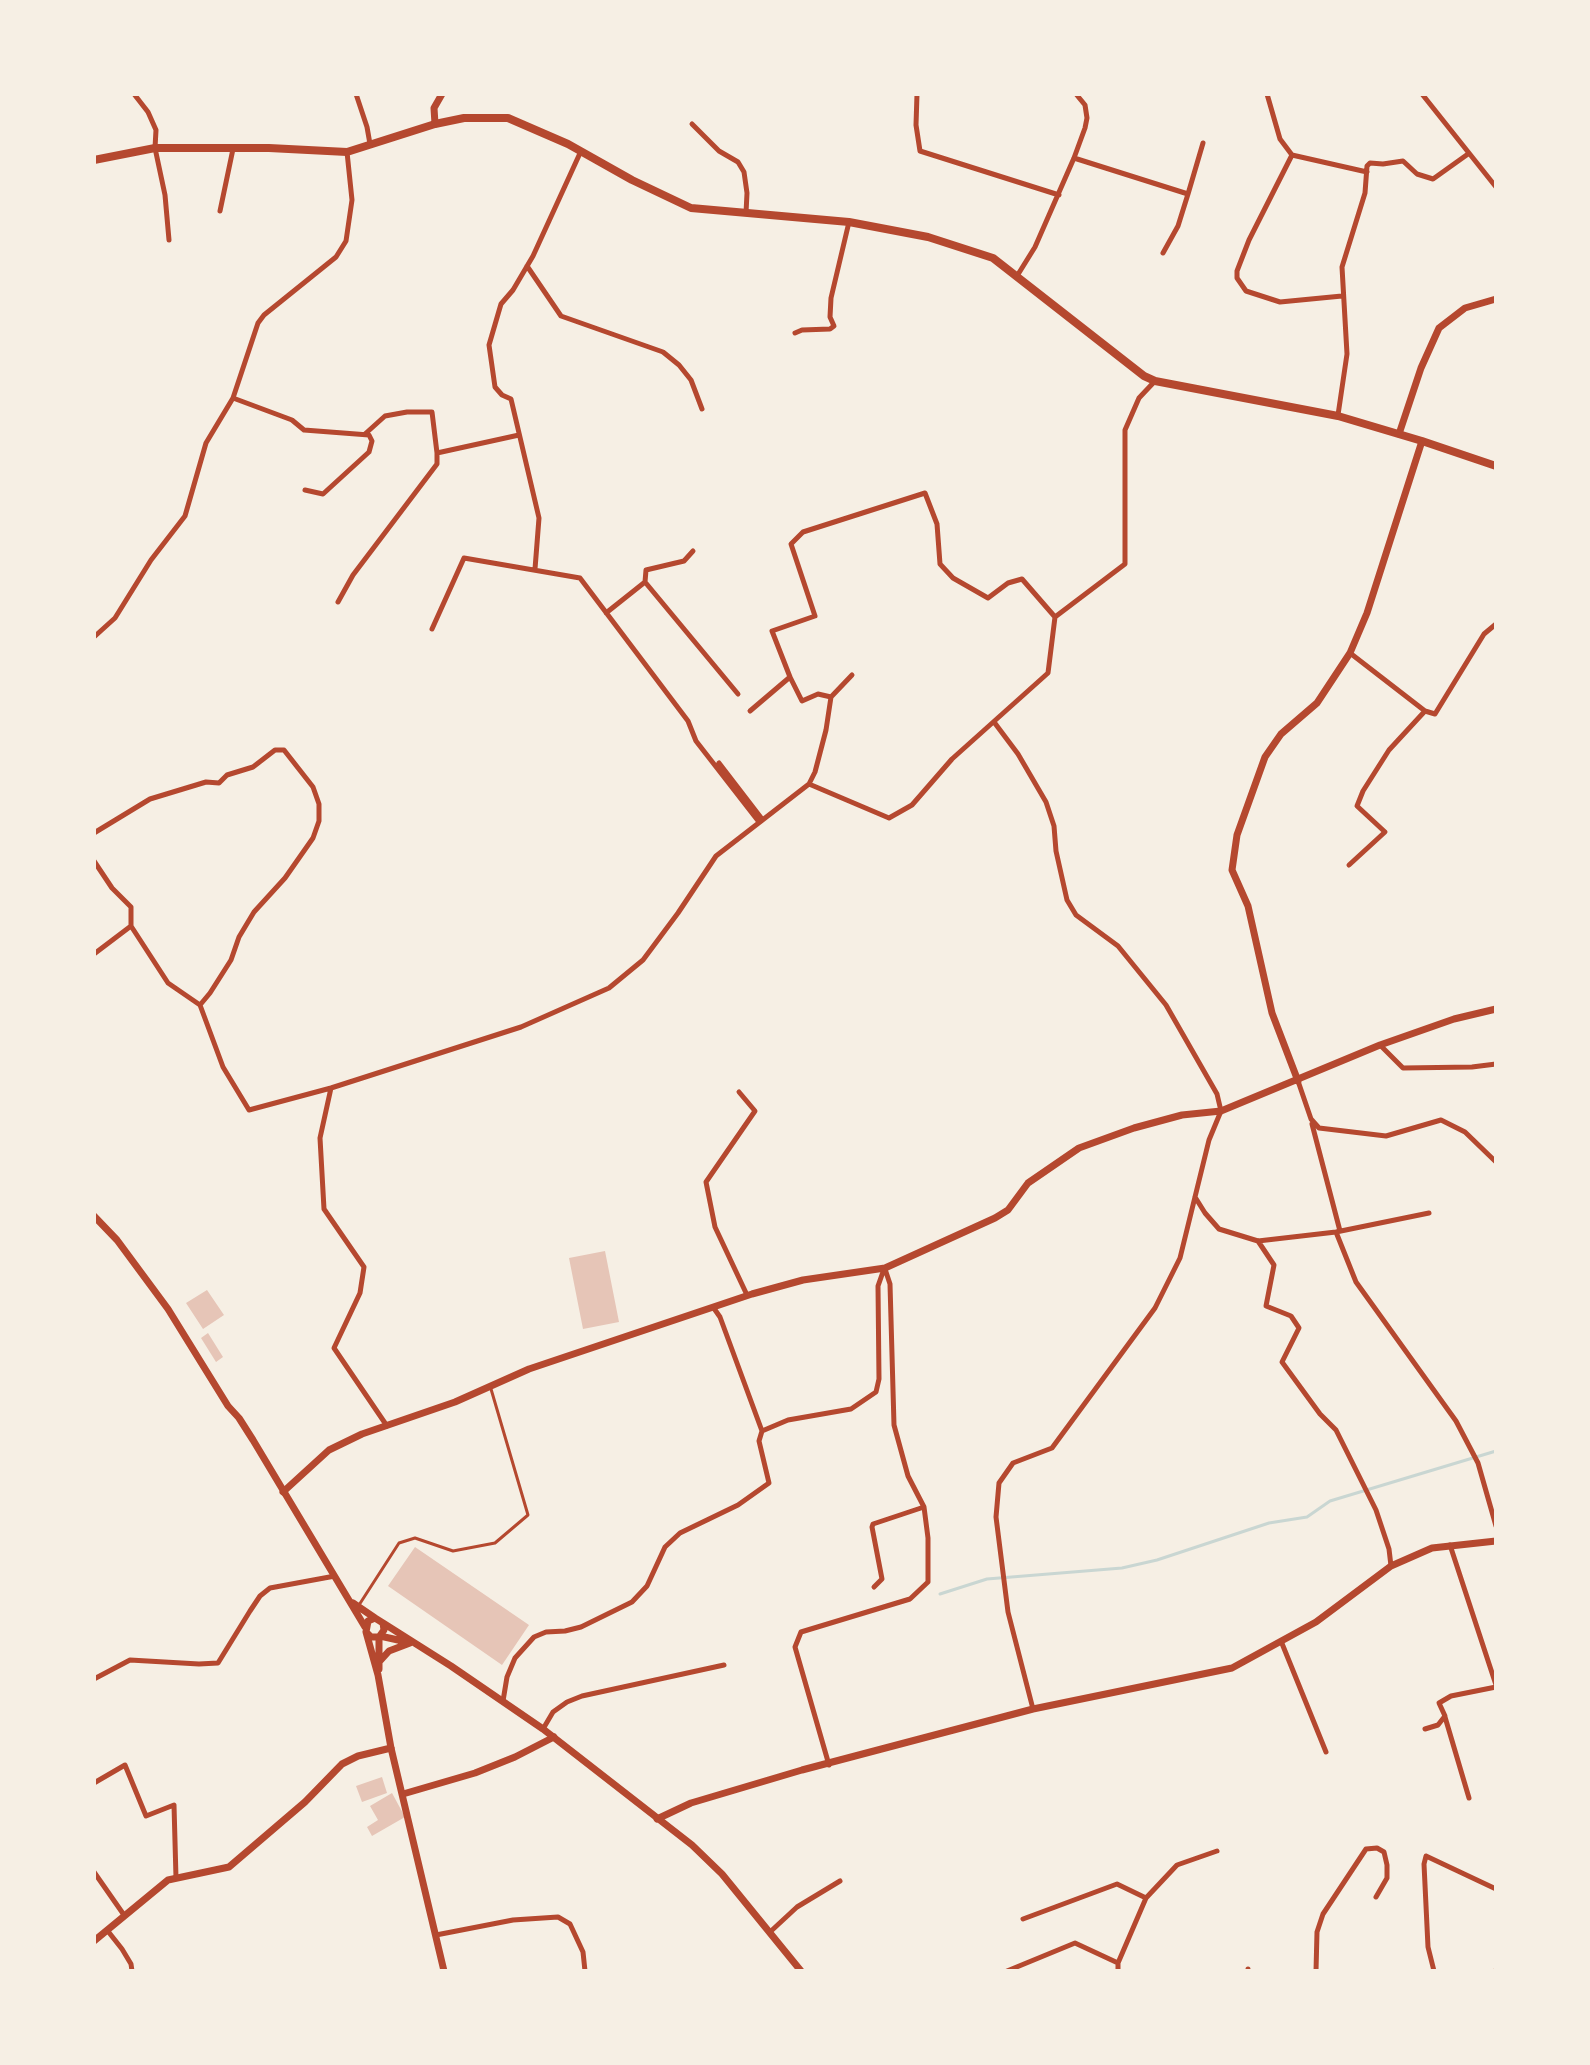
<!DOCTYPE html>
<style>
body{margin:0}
#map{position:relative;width:1590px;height:2065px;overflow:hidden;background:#f6efe4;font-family:Quicksand,sans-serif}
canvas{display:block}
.frame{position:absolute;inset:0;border:96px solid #f6efe4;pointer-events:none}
</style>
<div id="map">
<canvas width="1590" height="2065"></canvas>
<div class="frame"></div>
</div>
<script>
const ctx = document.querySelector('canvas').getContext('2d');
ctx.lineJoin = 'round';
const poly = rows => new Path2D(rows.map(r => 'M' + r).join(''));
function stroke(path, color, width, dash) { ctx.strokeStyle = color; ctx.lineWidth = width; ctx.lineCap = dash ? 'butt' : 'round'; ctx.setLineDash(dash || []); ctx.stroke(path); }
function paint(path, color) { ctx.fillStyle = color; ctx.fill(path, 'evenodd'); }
const stream = poly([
 [940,1594,987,1579,1122,1568,1157,1560,1269,1523,1307,1517,1330,1501,1496,1451]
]);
const building = poly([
 [605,1251,619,1322,583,1329,569,1258],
 [207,1290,224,1315,203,1329,186,1303],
 [208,1333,223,1357,216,1362,201,1338],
 [415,1547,529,1625,502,1665,388,1586],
 [382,1777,387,1793,362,1802,356,1786],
 [392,1793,405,1817,372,1836,367,1827,378,1820,370,1806]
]);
const service = poly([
 [359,1605,399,1543,415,1538,453,1551,495,1543,528,1515,491,1389]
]);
const minor = poly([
 [134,94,148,112,156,130,155,148,165,195,169,240],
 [356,94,367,127,370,144],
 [917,94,916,125,920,151,1059,195],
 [1267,94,1280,139,1292,155,1367,172],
 [1422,94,1496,187],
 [692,124,719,151,738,162,744,172,747,193,746,213],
 [1292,155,1249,240,1237,271,1237,278,1246,291,1280,302,1342,296],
 [1074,158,1188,194,1203,143],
 [220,211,233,149],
 [1163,253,1178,226,1188,194],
 [527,266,561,316,663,352,679,365,691,380,702,409],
 [1017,276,1035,247,1074,158,1085,128,1087,118,1085,105,1076,94],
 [795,333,802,330,830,329,834,326,830,317,831,298,849,222],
 [233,398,292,420,304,430,369,435,372,441,369,452,323,494,305,490],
 [1338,415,1347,354,1342,267,1365,193,1367,166,1370,163,1383,164,1403,161,1417,174,1433,179,1468,154],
 [365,434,385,416,407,412,432,412,437,453],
 [535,569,539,518,511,399,502,395,495,387,489,345,501,304,513,290,533,256,581,151],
 [645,582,646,570,684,561,693,551],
 [338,602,353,575,437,464,437,453,519,435],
 [606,613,645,582,738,694],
 [432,629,464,558,580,578,688,721,696,741,759,822],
 [94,637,115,618,151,560,185,516,206,443,233,398,258,323,264,315,336,257,346,241,352,200,347,152],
 [1350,653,1425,711,1435,714,1484,634,1496,624],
 [790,677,802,701,818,694,831,697],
 [750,711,790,677,772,631,815,616,791,544,803,532,925,493,937,524,940,564,953,578,988,598,1008,583,1022,579,1055,617],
 [994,722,1018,754,1046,802,1054,826,1056,851,1067,900,1076,915,1118,946,1166,1005,1217,1094,1221,1111,1209,1140,1180,1258,1155,1308,1052,1448,1013,1463,999,1483,996,1517,1008,1612,1033,1709],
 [719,763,762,819],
 [809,784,815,772,826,730,831,697,852,675],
 [94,833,150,799,206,782,219,783,227,775,253,767,275,750,284,750,313,787,319,804,319,821,313,838,285,878,254,912,239,937,231,960,210,993,200,1005],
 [94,861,112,888,131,907,131,926],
 [1349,865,1385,832,1357,806,1363,791,1389,750,1425,711],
 [94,954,131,926,168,983,200,1005,223,1067,249,1110,331,1088,521,1027,609,988,643,960,678,913,716,856,809,784,889,818,912,805,952,759,1048,673,1055,617,1125,564,1125,430,1139,398,1155,381],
 [1380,1045,1403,1068,1472,1067,1496,1064],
 [1298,1081,1311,1119,1319,1128,1386,1136,1441,1120,1465,1132,1496,1162],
 [331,1088,320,1138,324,1209,364,1267,360,1293,334,1348,387,1426],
 [739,1092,755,1111,706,1182,715,1227,747,1295],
 [1312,1124,1340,1231],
 [1195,1197,1205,1213,1219,1229,1258,1241,1336,1232,1429,1213],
 [1336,1232,1356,1282,1456,1421,1478,1463,1496,1526],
 [1258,1241,1274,1265,1266,1306,1291,1316,1299,1328,1282,1362,1320,1414,1336,1430,1376,1510,1389,1549,1391,1566],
 [713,1307,720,1317,762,1431],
 [1450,1545,1496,1685],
 [874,1587,882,1579,872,1527,873,1524,924,1507],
 [1281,1641,1326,1752],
 [94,1679,130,1660,199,1664,218,1663,250,1611,260,1596,270,1588,335,1576],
 [503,1701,507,1677,515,1658,534,1637,546,1632,565,1631,581,1627,632,1602,647,1586,665,1547,680,1533,738,1505,769,1483,759,1441,762,1431,788,1420,851,1409,876,1392,879,1379,878,1286,884,1269],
 [1445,1717,1469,1798],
 [543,1729,553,1712,567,1702,582,1696,724,1665],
 [1425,1729,1438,1725,1445,1716,1439,1703,1451,1696,1496,1687],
 [829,1765,795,1647,801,1632,910,1599,928,1582,928,1538,924,1507,908,1476,894,1425,890,1284,885,1269],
 [94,1783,125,1765,146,1816,174,1805,176,1878],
 [94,1872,124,1915],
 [1023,1919,1117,1884,1146,1898],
 [107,1930,122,1949,131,1964,132,1971],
 [770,1932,797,1907,840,1881],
 [436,1935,513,1920,558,1917,570,1924,583,1952,585,1971],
 [1007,1971,1075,1943,1118,1963],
 [1118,1971,1118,1963,1146,1898,1177,1865,1217,1851],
 [1248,1971,1248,1969],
 [1316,1971,1317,1932,1323,1914,1366,1849,1377,1848,1384,1852,1387,1865,1387,1878,1376,1897],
 [1434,1971,1428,1947,1424,1864,1426,1856,1496,1889],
 [1496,1971,1496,1970]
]);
const tertiary = poly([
 [435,124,434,108,442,94],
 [1399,434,1421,368,1439,328,1465,308,1496,299],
 [1298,1081,1272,1013,1248,906,1232,870,1237,835,1265,757,1281,734,1317,703,1350,653,1367,613,1422,441],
 [283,1492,329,1450,362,1434,455,1402,529,1369,752,1294,803,1280,885,1268,995,1218,1008,1210,1028,1183,1079,1148,1134,1128,1182,1115,1221,1111,1380,1045,1454,1019,1496,1009],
 [403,1794,475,1773,515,1757,554,1737],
 [657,1819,691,1803,802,1770,1033,1709,1232,1668,1316,1622,1391,1566,1432,1548,1496,1541],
 [94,1941,168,1880,229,1867,305,1802,342,1764,358,1756,391,1748]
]);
const secondary = poly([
 [94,1216,117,1240,168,1309,228,1406,239,1418,253,1440,365,1627],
 [353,1603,375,1618],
 [383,1623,451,1666,543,1729,692,1845,722,1874,801,1971],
 [366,1632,378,1675,391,1748,444,1971],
 [380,1636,407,1642],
 [379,1637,371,1637,366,1632,368,1621,375,1618,383,1623,384,1630,379,1637,379,1669],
 [379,1662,389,1651,410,1643]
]);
const primary = poly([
 [94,160,155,148,269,148,347,152,435,124,464,118,508,118,568,144,632,180,691,208,849,222,928,237,993,258,1144,376,1155,381,1338,416,1422,441,1496,466]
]);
stroke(stream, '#c9d6d2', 3);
paint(building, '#e6c5b7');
stroke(service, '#b5482f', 3);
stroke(minor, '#b5482f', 5);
stroke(tertiary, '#b5482f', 7);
stroke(secondary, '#b5482f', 7);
stroke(primary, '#b5482f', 8);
</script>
